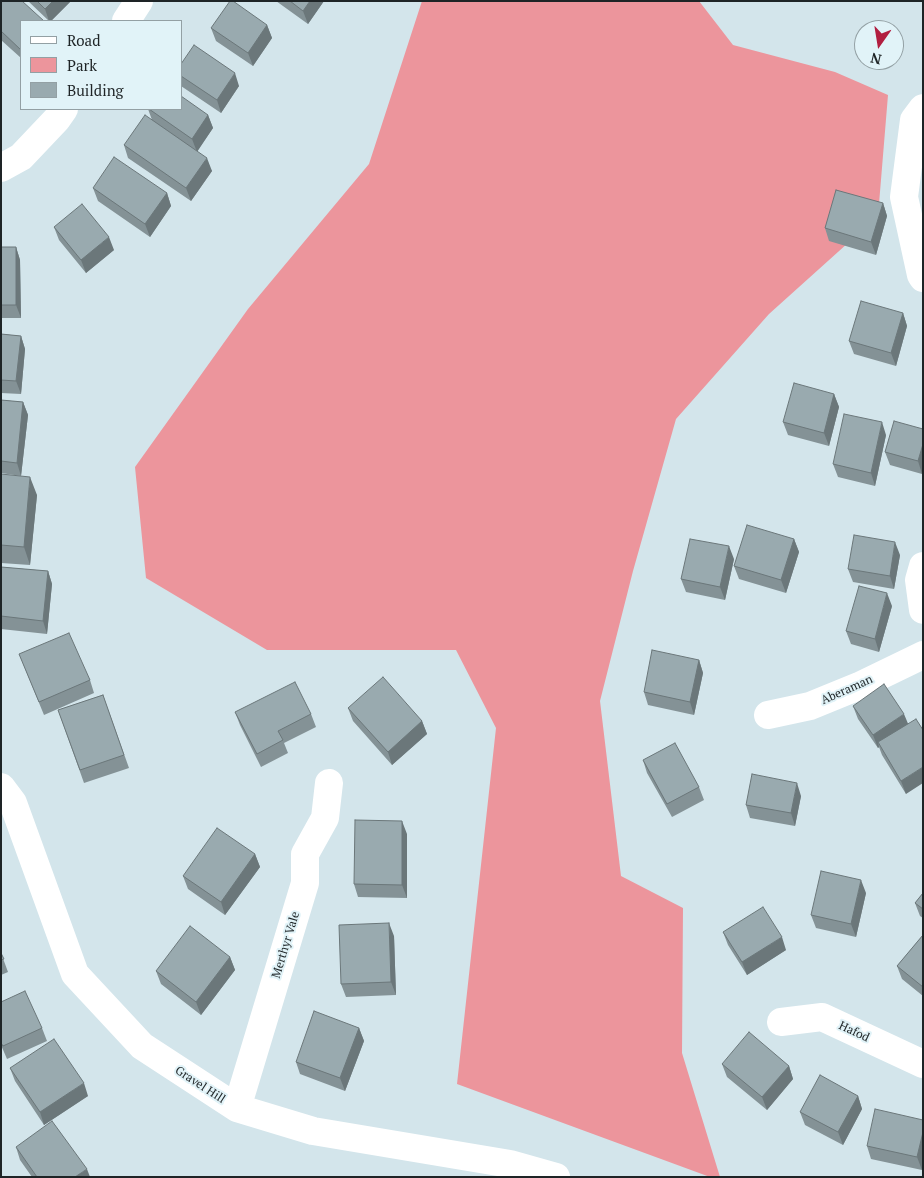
<!DOCTYPE html>
<style>
body{margin:0}
#map{position:relative;width:924px;height:1178px;overflow:hidden;background:#d3e5eb;font-family:"PT Serif",serif}
canvas{display:block}
.frame{position:absolute;inset:0;border:2px solid #1e2426;pointer-events:none}
.legend{position:absolute;left:20px;top:20px;width:162px;height:90px;box-sizing:border-box;background:#e1f3f8;border:1px solid #93a0a4;margin:0;padding:6px 9px;list-style:none;font-size:15px;color:#1e2426}
.legend li{display:flex;align-items:center;gap:10px;height:25px}
.legend b{width:25px;border:1px solid #93a0a4}
.north{position:absolute;left:854px;top:20px;width:50px;height:50px;box-sizing:border-box;background:#e1f3f8;border:1px solid #93a0a4;border-radius:50%;rotate:193deg;font-size:14px;font-weight:700;line-height:20px;text-align:center;color:#1e2426}
.north::after{content:'';display:block;margin:auto;width:18px;height:22px;background:#b11e40;clip-path:polygon(50% 0,100% 100%,50% 72%,0 100%)}
</style>
<div id="map">
<canvas width="924" height="1178"></canvas>
<div class="frame"></div>
<ul class="legend">
<li><b style="height:6px;background:#fff"></b>Road</li>
<li><b style="height:14px;background:#ec959c"></b>Park</li>
<li><b style="height:14px;background:#99aaaf"></b>Building</li>
</ul>
<div class="north">N</div>
</div>
<script>
const ctx = document.querySelector('canvas').getContext('2d');
ctx.lineJoin = 'round';
function paint(path, color) { ctx.fillStyle = color; ctx.fill(path, 'evenodd'); }
const poly = rows => new Path2D(rows.map(r => 'M' + r).join(''));
function stroke(path, color, width, dash) { ctx.strokeStyle = color; ctx.lineWidth = width; ctx.lineCap = dash ? 'butt' : 'round'; ctx.setLineDash(dash || []); ctx.stroke(path); }
function drawText(font, color, halo, rows, align = 'center') {
  ctx.font = font + ' "PT Serif",serif'; ctx.lineWidth = 4; ctx.setLineDash([]); ctx.textBaseline = 'middle'; ctx.strokeStyle = halo; ctx.fillStyle = color; for (const [text, x, y, turn = 0] of rows) {
    ctx.save(); ctx.translate(x, y); ctx.rotate((+turn || 0) * Math.PI / 180); ctx.textAlign = isNaN(turn) ? turn : align; if (halo) ctx.strokeText(text, 0, 0); ctx.fillText(text, 0, 0); ctx.restore();
  }
}
const green = poly([
 [422,1,699,1,733,45,835,72,888,95,878,216,769,314,676,419,633,571,600,701,621,876,683,908,682,1053,720,1177,710,1177,457,1084,496,728,456,650,267,650,146,578,135,467,248,309,369,164]
]);
const minor = poly([
 [126,21,139,1],
 [923,108,914,120,904,197,921,275,923,278],
 [1,168,21,157,57,119,64,109],
 [923,566,919,580,923,610],
 [768,715,810,706,859,686,923,655],
 [1,787,13,803,75,974,142,1046,237,1108,313,1131,510,1164,556,1177],
 [781,1022,822,1017,923,1064],
 [237,1108,305,883,305,854,325,818,329,783]
]);
const wall = poly([
 [28,1,71,1,51,21,49,21],
 [276,1,324,1,308,24],
 [1,3,21,21,21,58,1,40],
 [267,25,272,38,253,66,216,41,211,28],
 [181,64,239,86,221,113,181,86],
 [148,109,208,115,213,128,197,151,212,171,191,201,128,158,124,145,152,120],
 [93,188,167,193,171,206,150,237,98,201],
 [883,203,887,216,876,255,829,241,825,228],
 [54,227,114,250,86,273,59,240],
 [1,247,16,247,20,260,21,318,1,318],
 [903,313,907,326,896,366,854,354,849,341],
 [1,334,21,336,25,349,21,394,1,393],
 [834,394,839,407,829,446,788,435,783,422],
 [1,400,23,402,28,415,21,476,1,473],
 [923,429,922,474,890,465,885,452],
 [886,435,875,486,838,477,833,464],
 [1,474,37,495,30,565,1,563],
 [794,539,799,552,786,593,739,579,734,566],
 [900,555,894,589,853,582,848,569],
 [734,559,725,600,686,592,681,579],
 [1,567,48,571,52,584,47,634,1,629],
 [892,606,879,652,851,644,846,631],
 [19,654,90,680,94,693,44,715],
 [699,660,703,673,694,715,648,705,644,692],
 [103,695,129,768,84,783,58,710],
 [853,706,908,724,906,794,882,755,879,747,878,748,858,719],
 [348,708,422,721,427,734,392,765,353,721],
 [235,712,311,714,316,727,284,743,288,753,261,767,240,725],
 [643,760,699,787,704,800,672,817,647,773],
 [801,796,795,826,750,818,746,805],
 [407,834,407,898,358,897,354,884],
 [255,854,260,867,225,915,188,889,183,876],
 [866,893,856,937,816,928,811,915],
 [923,893,923,918,920,916,915,903],
 [723,932,786,950,747,975,728,945],
 [923,935,923,996,902,979,897,966],
 [394,936,396,995,346,997,341,984],
 [1,953,8,972,1,975],
 [230,957,235,970,201,1015,161,984,156,971],
 [1,1002,42,1028,47,1041,7,1059,1,1045],
 [359,1028,364,1041,345,1091,300,1074,296,1062],
 [722,1064,789,1066,793,1079,767,1110,727,1077],
 [10,1068,88,1096,44,1125,15,1081],
 [858,1096,862,1109,843,1145,805,1125,800,1112],
 [923,1120,922,1170,871,1159,867,1146],
 [16,1147,90,1177,32,1177,20,1160]
]);
const shadedWall = poly([
 [53,1,71,1,51,21,49,21,45,9],
 [310,1,324,1,308,24,303,11],
 [267,25,272,38,253,66,248,53],
 [235,73,239,86,221,113,217,100],
 [208,115,213,128,197,152,192,139],
 [207,158,212,171,191,201,186,188],
 [167,193,171,206,150,237,145,224],
 [883,203,887,216,876,255,871,242],
 [109,237,114,250,86,273,81,260],
 [16,247,20,260,21,318,16,305],
 [903,313,907,326,896,366,891,353],
 [21,336,25,349,21,394,16,381],
 [834,394,839,407,829,446,824,433],
 [23,402,28,415,21,476,17,463],
 [882,422,886,435,875,486,871,473],
 [923,444,923,473,922,474,918,461],
 [30,477,37,495,30,565,24,547],
 [794,539,799,552,786,593,781,580],
 [895,542,900,555,894,589,890,576],
 [729,546,734,559,725,600,720,587],
 [48,571,52,584,47,634,43,621],
 [887,593,892,606,879,652,875,639],
 [699,660,703,673,694,715,690,702],
 [904,714,909,726,878,742,879,747,878,748,873,735],
 [422,721,427,734,392,765,388,752],
 [923,767,923,783,906,794,901,781],
 [797,783,801,796,795,826,791,813],
 [402,821,407,834,407,898,402,885],
 [255,854,260,867,225,915,221,902],
 [861,880,866,893,856,937,851,924],
 [389,923,394,936,396,995,391,982],
 [782,937,786,950,747,975,742,962],
 [230,957,235,970,201,1015,196,1002],
 [359,1028,364,1041,345,1091,340,1078],
 [789,1066,793,1079,767,1110,762,1097],
 [84,1083,88,1096,44,1125,40,1112],
 [858,1096,862,1109,843,1145,838,1132],
 [923,1132,923,1166,922,1170,917,1157],
 [87,1169,90,1177,75,1177]
]);
const building = poly([
 [2,1,22,1,44,21,21,21,21,50,1,31,1,3,2,1],
 [37,1,53,1,45,9,37,1],
 [230,1,233,1,267,25,248,53,211,28,230,1],
 [290,1,310,1,303,11,290,1],
 [194,45,235,73,217,100,181,76,181,64,194,45],
 [181,96,208,115,192,139,149,109,181,109,181,96],
 [145,115,207,158,186,188,124,145,145,115],
 [114,157,167,193,145,224,93,188,114,157],
 [836,190,883,203,871,242,825,228,836,190],
 [82,204,109,237,81,260,54,227,82,204],
 [1,247,16,247,16,305,1,305,1,247],
 [861,301,903,313,891,353,849,341,861,301],
 [1,334,21,336,16,381,1,380,1,334],
 [794,383,834,394,824,433,783,422,794,383],
 [1,400,23,402,17,463,1,461,1,400],
 [844,414,882,422,871,473,833,464,844,414],
 [894,421,923,429,923,444,918,461,885,452,894,421],
 [1,474,30,477,24,547,1,545,1,474],
 [747,525,794,539,781,580,734,566,747,525],
 [854,535,895,542,890,576,848,569,854,535],
 [690,539,729,546,720,587,681,579,690,539],
 [1,567,48,571,43,621,1,616,1,567],
 [859,586,887,593,875,639,846,631,859,586],
 [69,633,90,680,39,702,19,654,69,633],
 [652,650,699,660,690,702,644,692,652,650],
 [383,677,422,721,388,752,348,708,383,677],
 [295,682,311,714,278,731,283,740,257,754,235,712,295,682],
 [884,684,904,714,873,735,853,706,884,684],
 [103,695,124,755,80,770,58,710,103,695],
 [916,719,923,730,923,767,901,781,878,742,916,719],
 [675,743,699,787,667,804,643,760,675,743],
 [752,774,797,783,791,813,746,805,752,774],
 [355,820,402,821,402,885,354,884,355,820],
 [217,828,255,854,221,902,183,876,217,828],
 [821,871,861,880,851,924,811,915,821,871],
 [923,893,923,909,915,903,923,893],
 [763,907,782,937,742,962,723,932,763,907],
 [389,923,391,982,341,984,339,925,389,923],
 [190,926,230,957,196,1002,156,971,190,926],
 [923,935,923,987,897,966,923,935],
 [1,953,4,959,1,960,1,953],
 [25,991,42,1028,3,1046,1,1043,1,1002,25,991],
 [314,1011,359,1028,340,1078,296,1062,314,1011],
 [749,1032,789,1066,762,1097,722,1064,749,1032],
 [54,1039,84,1083,40,1112,10,1068,54,1039],
 [820,1075,858,1096,838,1132,800,1112,820,1075],
 [875,1109,923,1120,923,1132,917,1157,867,1146,875,1109],
 [52,1121,87,1169,75,1177,37,1177,16,1147,52,1121]
]);
const streetNames = [
 ["Aberaman",847,690,-24],
 ["Merthyr Vale",286,945,-73],
 ["Hafod",854,1032,25],
 ["Gravel Hill",200,1085,33]
];
paint(green, '#ec959c');
stroke(minor, '#fff', 28);
paint(wall, '#849296');
paint(shadedWall, '#6b777a');
paint(building, '#99aaaf');
stroke(building, '#6b777a', 1);
drawText('12px', '#1e2426', '#e1f3f8', streetNames);
</script>
